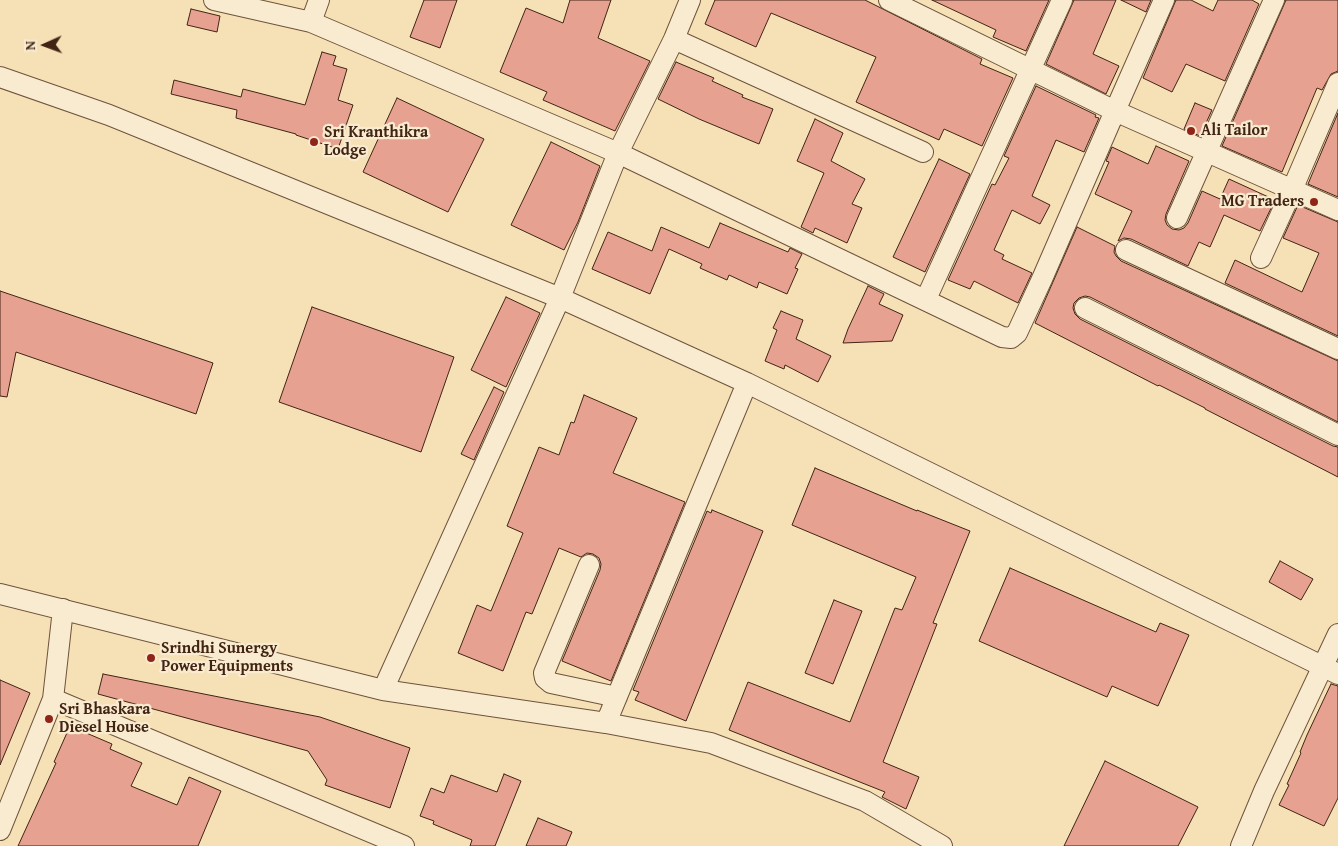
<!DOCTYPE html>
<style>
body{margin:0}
#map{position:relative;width:1338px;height:846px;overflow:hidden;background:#f6e0b6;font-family:"Gentium Book Plus",serif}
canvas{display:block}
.north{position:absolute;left:20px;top:20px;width:50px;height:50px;-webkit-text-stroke:4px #f9ebd0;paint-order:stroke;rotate:268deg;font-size:14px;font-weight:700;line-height:20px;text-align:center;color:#412414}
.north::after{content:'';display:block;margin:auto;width:18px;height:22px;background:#412414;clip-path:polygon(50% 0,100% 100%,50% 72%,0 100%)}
</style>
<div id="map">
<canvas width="1338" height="846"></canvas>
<div class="north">N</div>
</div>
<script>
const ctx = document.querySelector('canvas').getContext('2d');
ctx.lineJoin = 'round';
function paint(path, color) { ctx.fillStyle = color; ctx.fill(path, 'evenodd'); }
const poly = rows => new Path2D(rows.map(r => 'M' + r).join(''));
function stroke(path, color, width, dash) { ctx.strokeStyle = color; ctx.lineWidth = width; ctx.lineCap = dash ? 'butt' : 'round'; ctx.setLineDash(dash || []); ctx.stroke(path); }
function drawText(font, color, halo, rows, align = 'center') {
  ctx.font = font + ' "Gentium Book Plus",serif'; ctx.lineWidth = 4.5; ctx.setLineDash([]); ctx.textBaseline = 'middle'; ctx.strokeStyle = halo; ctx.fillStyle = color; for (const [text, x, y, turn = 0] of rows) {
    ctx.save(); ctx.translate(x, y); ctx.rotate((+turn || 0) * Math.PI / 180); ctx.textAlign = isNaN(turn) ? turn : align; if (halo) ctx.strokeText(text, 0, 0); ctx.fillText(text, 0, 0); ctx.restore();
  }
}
const building = poly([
 [424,0,457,0,440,48,410,37,424,0],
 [570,0,611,0,598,38,650,61,615,131,543,100,547,92,500,72,526,8,563,23,570,0],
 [715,0,865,0,982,59,980,64,1013,78,982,146,944,129,939,140,856,102,876,57,771,13,756,47,705,24,715,0],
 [932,0,1049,0,1026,51,993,37,996,30,932,0],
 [1074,0,1116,0,1093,54,1119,66,1106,94,1046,64,1074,0],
 [1121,0,1151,0,1146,12,1121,0],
 [1176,0,1191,0,1213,11,1218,0,1252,0,1259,4,1225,81,1186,64,1172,92,1143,78,1176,0],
 [1286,0,1338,0,1338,71,1331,74,1322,90,1317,88,1282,172,1222,146,1286,0],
 [191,9,220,16,217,32,187,25,191,9],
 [322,52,336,56,333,65,347,69,338,100,353,105,338,149,296,135,296,134,236,118,237,110,171,94,174,80,241,97,243,89,305,105,322,52],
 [676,62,714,78,712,81,743,95,742,97,773,109,759,144,699,119,658,99,676,62],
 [1036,86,1096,115,1095,117,1099,118,1084,152,1056,140,1032,196,1050,205,1040,224,1012,210,994,250,1004,255,1002,259,1032,273,1018,303,974,281,970,289,948,280,992,184,995,185,1009,158,1004,156,1036,86],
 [397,98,484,139,448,212,363,172,397,98],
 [1195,103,1212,110,1200,136,1184,129,1195,103],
 [1338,113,1338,197,1308,184,1338,113],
 [815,119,843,133,831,161,865,179,852,204,862,208,847,243,815,228,813,233,801,227,824,173,797,161,815,119],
 [551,142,600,166,578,222,564,250,511,225,551,142],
 [1156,146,1189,161,1166,214,1165,220,1167,225,1172,229,1179,230,1184,228,1188,223,1202,191,1220,199,1229,179,1275,200,1260,231,1224,215,1210,247,1199,242,1188,266,1131,239,1124,238,1118,241,1132,211,1095,194,1109,162,1106,161,1112,147,1148,164,1156,146],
 [939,159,970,174,925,272,893,257,939,159],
 [1298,205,1338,222,1338,336,1225,283,1235,260,1302,292,1319,253,1283,238,1298,205],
 [720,223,788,252,790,248,802,254,795,268,798,269,787,294,759,282,757,288,729,275,727,280,700,268,702,264,669,249,650,294,592,269,608,232,652,251,661,227,709,248,720,223],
 [1077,227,1115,246,1114,252,1116,256,1121,261,1338,361,1338,422,1090,297,1085,296,1079,298,1074,303,1073,308,1075,314,1080,319,1333,446,1338,447,1338,477,1205,409,1205,408,1159,385,1158,386,1035,323,1077,227],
 [868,286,884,294,879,304,903,315,892,341,843,343,848,329,868,286],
 [0,291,213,363,196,414,16,352,7,397,0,396,0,291],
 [506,297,540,313,506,387,471,370,506,297],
 [312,307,454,357,421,452,279,402,312,307],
 [781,311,803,320,796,339,831,356,818,382,785,365,784,369,765,361,777,330,773,328,781,311],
 [494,387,504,392,474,460,461,454,494,387],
 [584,395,637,418,613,473,685,502,611,681,562,661,600,570,601,564,599,558,593,554,587,553,581,557,559,548,532,614,526,612,503,671,458,653,477,605,491,611,523,533,507,526,539,447,559,455,571,422,574,423,584,395],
 [815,468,917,511,917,510,970,531,933,623,937,624,883,762,919,777,906,809,882,797,885,792,729,730,748,682,850,722,895,608,902,610,916,577,792,525,815,468],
 [712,510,763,531,686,721,635,700,639,692,633,690,707,511,711,513,712,510],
 [1280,561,1313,579,1301,600,1269,582,1280,561],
 [1010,568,1156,632,1160,623,1189,635,1158,706,1112,686,1107,697,979,641,1010,568],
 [834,600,862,611,833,684,805,673,834,600],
 [103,674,320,717,410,748,390,808,325,785,327,780,308,751,98,694,103,674],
 [0,680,30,693,0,765,0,680],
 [1331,684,1338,686,1338,798,1324,826,1279,805,1289,785,1287,784,1301,753,1300,752,1307,735,1331,684],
 [70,726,112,744,110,749,142,763,131,786,177,805,189,777,221,791,198,846,18,846,56,763,54,762,70,726],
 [1105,761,1198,807,1178,846,1064,846,1105,761],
 [504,774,521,781,495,846,470,846,472,840,433,824,434,821,420,816,431,788,444,793,451,775,497,792,504,774],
 [538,818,572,832,566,846,526,846,538,818]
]);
const minor = poly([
 [214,0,311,22,618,153,1002,337,1011,338,1017,333,1042,279,1115,111,889,0],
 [1164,0,1115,111,1338,210],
 [311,22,319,0],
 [674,39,923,152],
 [0,77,109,115,560,298,747,383,1338,674],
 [1177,218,1274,0],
 [1126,250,1338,349],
 [1261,258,1292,190,1338,83],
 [926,299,1062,0],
 [1085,308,1338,435],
 [589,565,544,673,545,678,551,683,617,697],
 [0,594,383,690,606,723,711,743,865,801,942,846],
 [383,690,560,298,618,153,674,39,690,0],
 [53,699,404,846],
 [606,723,747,383],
 [0,830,53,699,63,609],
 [1241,846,1264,791,1338,634]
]);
const markers = [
 [1191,131,5,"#8f2418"],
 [314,142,5,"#8f2418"],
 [1314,202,5,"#8f2418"],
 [151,658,5,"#8f2418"],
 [49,719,5,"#8f2418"]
];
const poiNames = [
 ["Ali Tailor",1201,131],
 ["Sri Kranthikra",324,133],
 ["Lodge",324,151],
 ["MG Traders",1304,202,"right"],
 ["Srindhi Sunergy",161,649],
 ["Power Equipments",161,667],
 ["Sri Bhaskara",59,710],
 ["Diesel House",59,728]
];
paint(building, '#e6a191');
stroke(building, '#412414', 1);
stroke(minor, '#6e533c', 22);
stroke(minor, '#f9ebd0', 20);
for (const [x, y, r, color] of markers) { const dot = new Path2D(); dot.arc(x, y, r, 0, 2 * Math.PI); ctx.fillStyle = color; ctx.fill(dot); stroke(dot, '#f9ebd0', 2); }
drawText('bold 16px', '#412414', '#f9ebd0', poiNames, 'left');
</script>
